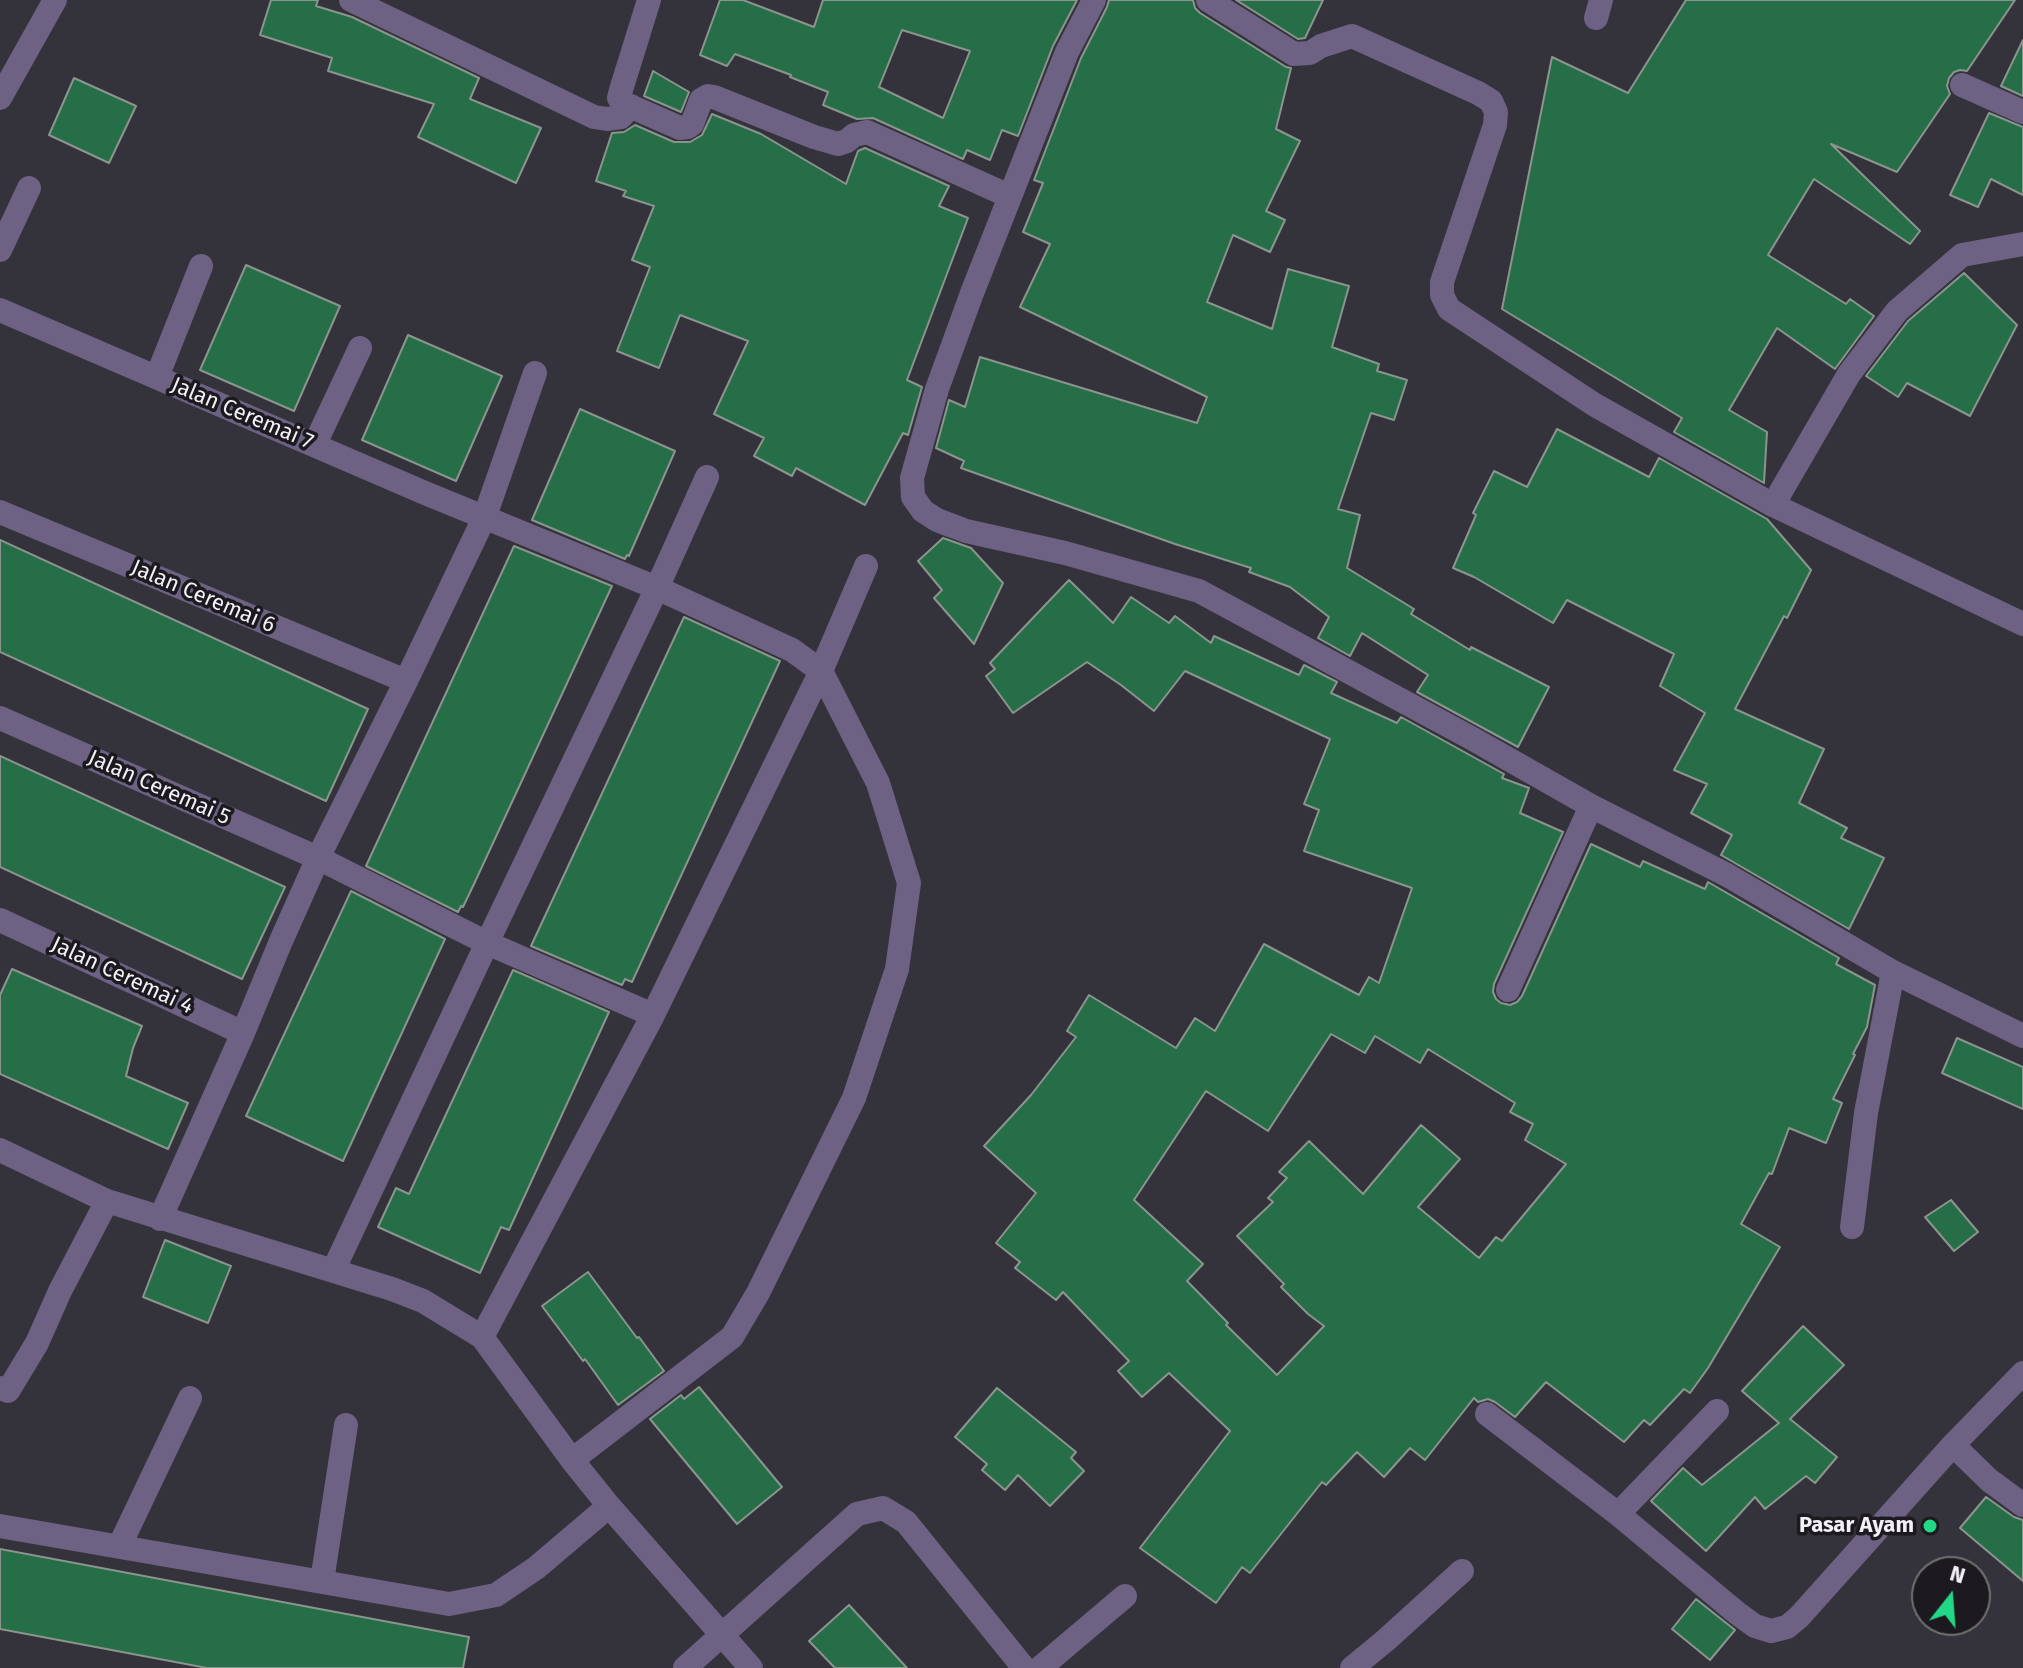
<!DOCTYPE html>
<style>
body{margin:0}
#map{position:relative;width:2023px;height:1668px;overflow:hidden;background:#34323a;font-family:"Fira Sans",sans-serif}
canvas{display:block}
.north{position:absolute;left:1911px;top:1556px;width:80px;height:80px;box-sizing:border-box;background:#1c1a1e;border:2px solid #727075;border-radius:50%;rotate:17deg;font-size:22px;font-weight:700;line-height:32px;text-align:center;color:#f3f1f7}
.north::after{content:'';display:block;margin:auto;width:28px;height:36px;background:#21d887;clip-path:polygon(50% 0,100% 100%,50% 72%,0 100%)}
</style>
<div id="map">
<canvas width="2023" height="1668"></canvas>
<div class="north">N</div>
</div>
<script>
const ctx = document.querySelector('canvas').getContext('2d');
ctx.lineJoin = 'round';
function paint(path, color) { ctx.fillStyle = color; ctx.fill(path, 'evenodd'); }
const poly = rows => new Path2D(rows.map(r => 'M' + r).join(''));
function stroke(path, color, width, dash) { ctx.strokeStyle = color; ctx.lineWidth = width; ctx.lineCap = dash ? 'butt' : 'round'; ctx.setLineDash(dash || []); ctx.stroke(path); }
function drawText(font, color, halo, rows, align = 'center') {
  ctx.font = font + ' "Fira Sans",sans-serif'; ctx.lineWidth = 7; ctx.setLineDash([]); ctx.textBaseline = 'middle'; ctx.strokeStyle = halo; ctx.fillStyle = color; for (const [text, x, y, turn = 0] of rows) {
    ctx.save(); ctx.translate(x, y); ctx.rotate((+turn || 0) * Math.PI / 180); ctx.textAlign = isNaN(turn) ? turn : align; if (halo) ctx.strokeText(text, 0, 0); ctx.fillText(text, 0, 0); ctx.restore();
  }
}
const building = poly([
 [271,0,318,0,316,6,352,17,479,78,470,99,541,128,516,183,418,137,434,104,328,71,332,58,260,35,271,0],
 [720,0,743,0,814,27,823,0,1077,0,1053,46,1018,136,1002,130,990,160,967,150,963,159,873,118,857,119,823,105,828,92,790,77,791,75,735,54,727,66,700,55,720,0],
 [902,30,970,51,943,118,879,87,902,30],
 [1109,0,1193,0,1195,8,1200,13,1286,67,1291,68,1276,129,1300,141,1266,211,1285,220,1270,252,1233,235,1207,302,1272,329,1288,269,1349,286,1332,347,1379,364,1377,371,1407,380,1394,420,1371,413,1338,509,1360,515,1347,568,1414,609,1411,614,1470,650,1471,647,1549,687,1518,747,1417,692,1428,675,1362,633,1350,656,1318,638,1329,617,1290,587,1249,572,1251,568,1175,544,961,468,964,461,936,448,949,400,965,407,980,357,1197,423,1207,397,1020,307,1050,244,1023,232,1043,183,1034,180,1081,58,1107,7,1109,0],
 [1236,0,1323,0,1305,38,1298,39,1236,0],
 [1686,0,2015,0,1967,71,1960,70,1954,72,1949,78,1947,86,1950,94,1897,172,1831,144,1920,231,1910,244,1814,179,1768,255,1846,304,1850,299,1874,316,1835,369,1777,328,1729,410,1767,432,1764,483,1674,432,1682,418,1502,309,1552,57,1628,93,1686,0],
 [2023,40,2023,96,2001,86,2023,40],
 [653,71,689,92,681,112,644,96,653,71],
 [74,78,136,106,109,163,49,135,74,78],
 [1989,113,2023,127,2023,195,1991,179,1978,207,1950,195,1989,113],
 [712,114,761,134,846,184,858,151,865,148,949,186,939,206,968,218,907,380,922,387,908,435,903,433,865,505,796,468,792,476,754,456,764,438,714,414,748,341,680,315,659,368,617,351,650,267,632,260,654,206,623,196,626,191,596,181,612,133,624,132,635,125,674,142,690,142,702,135,712,114],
 [246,265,340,306,294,411,200,370,246,265],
 [1964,273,2017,325,1970,416,1907,383,1898,397,1866,376,1908,321,1964,273],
 [408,335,502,376,456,481,362,440,408,335],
 [580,409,675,451,629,556,627,555,625,559,532,520,580,409],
 [1557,429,1649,477,1659,458,1767,519,1811,570,1787,618,1784,616,1735,709,1824,749,1799,803,1847,828,1841,838,1884,858,1849,929,1721,855,1732,835,1691,813,1707,784,1674,770,1705,713,1660,686,1674,654,1567,600,1553,623,1474,577,1453,568,1476,515,1473,513,1494,471,1527,487,1557,429],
 [943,538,971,548,1003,583,974,644,934,598,942,590,918,561,943,538],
 [0,540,368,709,326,801,0,652,0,540],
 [514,546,612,586,474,884,463,907,461,906,458,912,366,866,514,546],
 [1069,580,1113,623,1131,597,1169,623,1175,616,1211,643,1214,636,1299,675,1304,665,1337,682,1331,693,1397,723,1401,717,1504,774,1502,778,1529,788,1520,813,1563,832,1494,984,1493,992,1496,999,1501,1003,1510,1005,1517,1002,1522,996,1591,844,1640,867,1643,861,1705,889,1708,882,1839,958,1836,964,1875,985,1867,1027,1853,1054,1855,1055,1833,1099,1842,1103,1826,1143,1789,1128,1772,1174,1769,1173,1741,1224,1780,1247,1708,1368,1690,1393,1684,1389,1650,1425,1644,1420,1624,1442,1546,1382,1515,1417,1495,1402,1488,1399,1478,1402,1474,1398,1425,1460,1410,1448,1384,1477,1357,1452,1326,1485,1322,1482,1250,1573,1242,1567,1216,1603,1140,1548,1230,1431,1169,1373,1142,1397,1118,1371,1129,1361,1063,1292,1056,1300,1015,1268,1020,1262,996,1243,1036,1193,984,1146,1031,1095,1076,1037,1067,1031,1089,995,1176,1048,1195,1018,1215,1031,1264,944,1359,995,1369,977,1379,983,1412,888,1304,851,1319,810,1304,804,1330,739,1185,671,1154,711,1121,685,1087,662,1013,713,986,676,995,669,990,663,1069,580],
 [1331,1034,1365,1053,1375,1036,1420,1063,1428,1049,1515,1103,1510,1112,1533,1124,1525,1140,1566,1164,1502,1241,1496,1237,1479,1258,1418,1207,1460,1159,1421,1125,1363,1194,1309,1141,1279,1172,1287,1178,1268,1198,1273,1202,1237,1236,1284,1284,1281,1287,1308,1314,1324,1326,1277,1375,1226,1325,1228,1323,1187,1281,1203,1264,1134,1200,1206,1091,1268,1131,1331,1034],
 [684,617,780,661,632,982,625,979,622,985,531,946,684,617],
 [0,756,285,887,242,979,0,867,0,756],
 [351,891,445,939,343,1161,246,1116,351,891],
 [12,969,142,1026,133,1048,126,1076,188,1103,168,1149,0,1074,0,995,12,969],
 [513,970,609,1012,509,1230,501,1227,480,1273,378,1227,396,1188,409,1194,513,970],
 [1957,1038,2023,1067,2023,1109,1942,1073,1957,1038],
 [1951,1200,1978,1232,1954,1251,1925,1217,1951,1200],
 [165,1240,231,1266,208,1323,143,1297,165,1240],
 [588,1272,637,1338,639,1337,664,1371,618,1405,585,1359,583,1361,542,1306,588,1272],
 [1803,1326,1844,1365,1790,1419,1837,1457,1815,1483,1806,1476,1765,1509,1755,1497,1706,1551,1651,1501,1683,1468,1702,1485,1779,1423,1742,1391,1803,1326],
 [699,1387,782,1487,737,1524,650,1419,681,1395,684,1399,699,1387],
 [997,1388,1076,1452,1071,1458,1084,1471,1050,1506,1018,1475,1005,1490,982,1470,987,1464,955,1437,997,1388],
 [1986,1497,2014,1517,2023,1520,2023,1581,1960,1528,1986,1497],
 [0,1549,469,1637,463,1668,207,1668,0,1629,0,1549],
 [1696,1599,1735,1630,1710,1660,1672,1629,1696,1599],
 [849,1605,907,1668,835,1668,809,1641,849,1605]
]);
const minor = poly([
 [351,0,594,117,607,119,621,117,631,106],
 [649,0,621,90,619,98,623,103,680,128,688,127,692,124,701,100,708,96,714,97,814,137,838,144,847,141,854,135,867,132,1009,196],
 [1094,0,1067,52,972,293,937,389,912,478,913,497,923,511,937,520,966,531,1065,553,1199,591,1473,739,1591,806,1727,875,1893,972,2023,1036],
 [1208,0,1294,54,1310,53,1321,46,1352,36,1478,93,1491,101,1496,112,1495,125,1442,282,1442,295,1449,309,1595,405,1773,505,2023,624],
 [1596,18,1601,0],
 [1962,85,2023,112],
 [0,98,55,0],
 [0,250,29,188],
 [0,310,425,493,657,588,792,650,821,671,878,783,909,883,897,969,854,1098,758,1293,732,1337,572,1460],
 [157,377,201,266],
 [315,444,360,348],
 [1773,505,1849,374,1897,311,1962,255,2023,244],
 [0,512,406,681],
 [0,718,318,858,487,943,653,1015],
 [0,920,243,1033],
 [1508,990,1591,806],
 [0,1150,107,1201,392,1289,423,1301,482,1337,572,1460,609,1506,751,1668],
 [160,1219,243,1033,281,941,318,858,406,681,485,516,535,373],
 [1852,1227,1866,1113,1893,972],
 [333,1271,487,943,657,588,707,477],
 [482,1337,653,1015,821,671,866,566],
 [0,1388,8,1391,37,1343,60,1291,107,1201],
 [1487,1414,1618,1514,1737,1613,1755,1626,1771,1631,1787,1627,1799,1617,1953,1445,2023,1373],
 [1953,1445,1989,1480,2023,1505],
 [1618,1514,1717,1411],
 [0,1526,449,1604,496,1595,536,1568,609,1506],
 [120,1545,190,1398],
 [322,1581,346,1425],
 [685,1668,857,1514,883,1508,906,1522,1024,1668],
 [1040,1668,1125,1596],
 [1352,1668,1386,1640,1462,1571]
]);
const markers = [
 [1930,1526,8,"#21d887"]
];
const streetNames = [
 ["Jalan Ceremai 7",242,414,23],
 ["Jalan Ceremai 6",203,597,23],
 ["Jalan Ceremai 5",159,788,24],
 ["Jalan Ceremai 4",122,976,25]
];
const poiNames = [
 ["Pasar Ayam",1914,1526]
];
paint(building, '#256e48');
stroke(building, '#8b958e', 2);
stroke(minor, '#6d6283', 24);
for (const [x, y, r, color] of markers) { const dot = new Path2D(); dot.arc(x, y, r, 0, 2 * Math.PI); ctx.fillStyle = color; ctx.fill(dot); stroke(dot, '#1c1a1e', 3); }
drawText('22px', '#f3f1f7', '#1c1a1e', streetNames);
drawText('bold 22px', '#f3f1f7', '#1c1a1e', poiNames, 'right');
</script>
